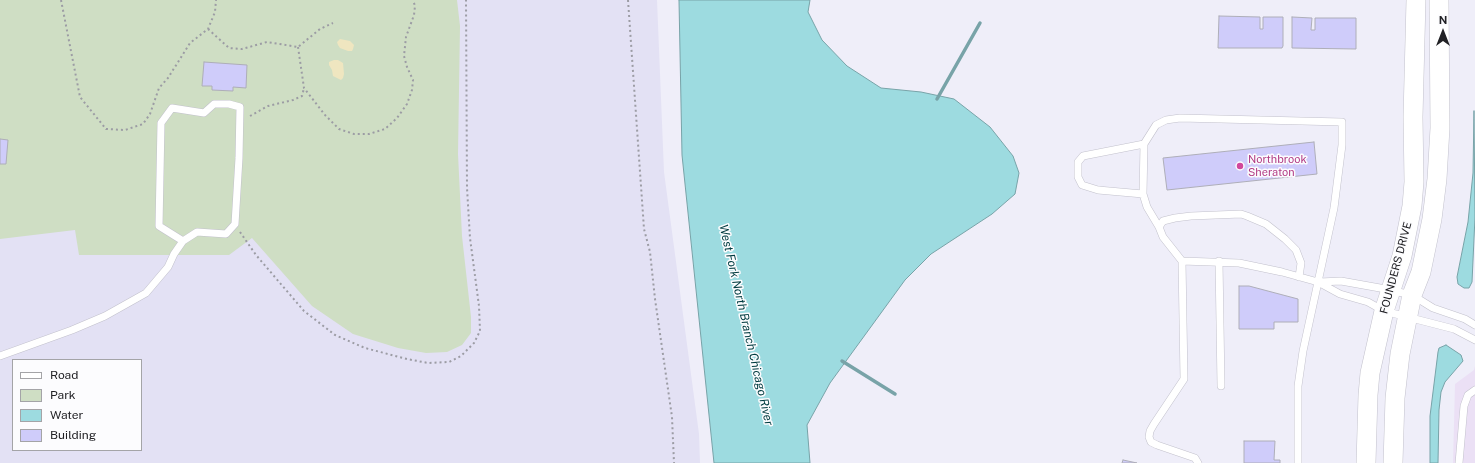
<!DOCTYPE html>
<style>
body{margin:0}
#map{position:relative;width:1475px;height:463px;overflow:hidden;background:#efeef9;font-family:"Public Sans",sans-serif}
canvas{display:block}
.legend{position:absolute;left:12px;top:359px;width:130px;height:92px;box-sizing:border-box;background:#fcfcfe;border:1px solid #a4a4a7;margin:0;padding:5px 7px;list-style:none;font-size:12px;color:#212125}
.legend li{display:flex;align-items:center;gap:8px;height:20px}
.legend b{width:20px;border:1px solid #a4a4a7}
.north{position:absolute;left:1423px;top:12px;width:40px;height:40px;-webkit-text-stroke:3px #fcfcfe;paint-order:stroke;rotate:0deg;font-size:11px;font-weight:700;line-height:16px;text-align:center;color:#212125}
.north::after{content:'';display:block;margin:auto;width:14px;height:18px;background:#212125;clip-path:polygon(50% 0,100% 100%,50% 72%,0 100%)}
</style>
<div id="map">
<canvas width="1475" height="463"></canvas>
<ul class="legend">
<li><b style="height:5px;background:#fff"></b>Road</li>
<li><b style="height:11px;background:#cfdec4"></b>Park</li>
<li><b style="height:11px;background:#9ddbe0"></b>Water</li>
<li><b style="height:11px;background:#cfccfa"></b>Building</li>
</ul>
<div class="north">N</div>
</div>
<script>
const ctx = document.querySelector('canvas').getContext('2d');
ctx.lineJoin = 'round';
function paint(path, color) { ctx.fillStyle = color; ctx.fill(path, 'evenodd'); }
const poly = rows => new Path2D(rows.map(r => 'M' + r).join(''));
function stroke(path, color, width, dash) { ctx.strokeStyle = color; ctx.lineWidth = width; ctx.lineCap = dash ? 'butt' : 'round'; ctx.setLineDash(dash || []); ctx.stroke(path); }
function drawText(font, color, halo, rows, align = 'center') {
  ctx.font = font + ' "Public Sans",sans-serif'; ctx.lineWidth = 3; ctx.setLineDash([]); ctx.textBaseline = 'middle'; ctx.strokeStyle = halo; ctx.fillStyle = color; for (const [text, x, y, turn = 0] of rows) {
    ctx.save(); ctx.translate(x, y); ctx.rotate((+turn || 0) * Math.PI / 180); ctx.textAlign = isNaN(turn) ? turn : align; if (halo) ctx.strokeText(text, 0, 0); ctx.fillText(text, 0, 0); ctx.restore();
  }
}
const commercial = poly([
 [1475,366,1475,463,1453,463,1455,384,1474,370]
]);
const built = poly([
 [0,0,657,0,664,172,699,434,700,463,0,463],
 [13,360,141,360,141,450,13,450]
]);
const green = poly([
 [0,0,457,0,460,26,458,154,462,236,471,317,471,333,462,345,447,352,426,353,398,348,353,334,312,306,252,238,229,255,79,255,75,230,0,239]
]);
const sand = poly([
 [340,39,350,41,354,45,353,49,352,51,348,51,340,48,338,45,337,42],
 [334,60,338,60,343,63,344,74,343,78,341,80,333,76,332,70,329,65,329,62]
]);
const water = poly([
 [679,0,810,0,808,12,822,40,847,66,881,88,921,92,954,99,990,127,1013,156,1019,173,1015,194,992,214,931,254,905,280,830,383,807,425,810,463,714,463,682,155,679,0],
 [1474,111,1475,217,1472,282,1469,288,1464,288,1458,284,1457,277,1468,222,1473,173,1474,111],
 [1446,345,1461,355,1463,361,1445,382,1441,392,1439,410,1438,463,1430,463,1430,416,1438,352,1439,348,1446,345]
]);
const stream = poly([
 [937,99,980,23],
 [842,361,895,394]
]);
const building = poly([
 [1219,16,1260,17,1260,29,1263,29,1263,17,1283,17,1283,46,1282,48,1218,48,1219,16],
 [1292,17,1312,18,1311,30,1315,30,1315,18,1356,18,1356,49,1292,48,1292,17],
 [204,62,247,65,246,88,233,87,233,91,212,90,212,86,202,86,204,62],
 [0,139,8,140,6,164,0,164,0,139],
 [1314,142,1317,174,1167,190,1163,158,1314,142],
 [1239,286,1249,286,1298,299,1298,322,1274,322,1274,329,1239,329,1239,286],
 [1244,441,1275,441,1274,460,1280,460,1280,463,1244,463,1244,441],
 [1123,460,1137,463,1122,463,1123,460]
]);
const path = poly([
 [61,0,80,97,106,129,125,130,143,124,150,114,159,88,168,78,190,43,208,29,215,12,216,0],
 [628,0,644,229,650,252,655,299,672,417,674,463],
 [208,29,229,48,242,49,267,42,298,47,320,29,333,23],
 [298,47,304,88,325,115,339,129,354,134,369,134,385,129,397,118,407,104,412,90,413,80,407,67,404,56,406,37,414,15,415,6,413,0],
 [250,116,268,106,293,100,302,96,304,88],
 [240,232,256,255,304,311,335,335,365,348,407,359,428,363,449,362,461,356,474,343,480,331,479,306,470,238,467,188,466,0]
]);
const service = poly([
 [1143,194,1098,190,1082,185,1078,177,1078,162,1083,156,1144,144],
 [1159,227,1147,207,1143,194,1144,144,1156,125,1166,120,1180,118,1342,122,1342,145,1334,208,1318,282],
 [1182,261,1163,237,1159,227,1163,221,1175,218,1191,216,1241,214,1247,216,1266,224,1285,239,1296,250,1301,263,1299,277],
 [1219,261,1221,386],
 [1318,282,1340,294,1368,302,1384,311,1454,329,1475,340],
 [1320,282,1341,281,1380,288,1412,295,1433,308,1465,319,1475,325],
 [0,356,72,330,105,316,146,293,168,267,174,254,183,241,197,232,226,234,235,224,239,158,240,107,229,104,214,104,204,113,172,108,161,123,159,226,183,241],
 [1198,463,1195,458,1157,445,1151,442,1149,437,1150,431,1154,424,1184,379,1182,261,1239,263,1282,272,1318,282,1303,351,1298,386,1298,463],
 [1459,463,1464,406,1468,395,1475,390]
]);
const secondary = poly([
 [1366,463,1368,395,1370,373,1384,311,1402,256,1412,206,1414,182,1413,117,1416,0],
 [1393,463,1395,398,1400,354,1412,295,1421,272,1432,219,1437,179,1440,128,1439,0]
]);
const markers = [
 [1240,166,4,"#d1479c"]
];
const hotelNames = [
 ["Northbrook",1248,160],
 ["Sheraton",1248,173]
];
const streetNames = [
 ["FOUNDERS DRIVE",1396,268,-75]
];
const waterNames = [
 ["West Fork North Branch Chicago River",746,325,77]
];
paint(commercial, '#ebe0f5');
paint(built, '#e3e1f4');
paint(green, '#cfdec4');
paint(sand, '#efe6c0');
paint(water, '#9ddbe0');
stroke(water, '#78a3a8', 1);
stroke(stream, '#78a3a8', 3.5);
paint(building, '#cfccfa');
stroke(building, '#aeaeb8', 1);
stroke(service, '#c2c1cc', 8);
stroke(secondary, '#c2c1cc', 20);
stroke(path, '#9c9ca4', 2, [2, 3]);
stroke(service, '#fff', 7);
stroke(secondary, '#fff', 19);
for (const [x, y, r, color] of markers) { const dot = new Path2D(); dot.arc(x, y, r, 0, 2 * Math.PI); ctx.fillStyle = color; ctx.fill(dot); stroke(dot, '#fcfcfe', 1.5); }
drawText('11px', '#b23c85', '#fcfcfe', hotelNames, 'left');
drawText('11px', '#212125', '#fcfcfe', streetNames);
drawText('italic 12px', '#003c40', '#fcfcfe', waterNames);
</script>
